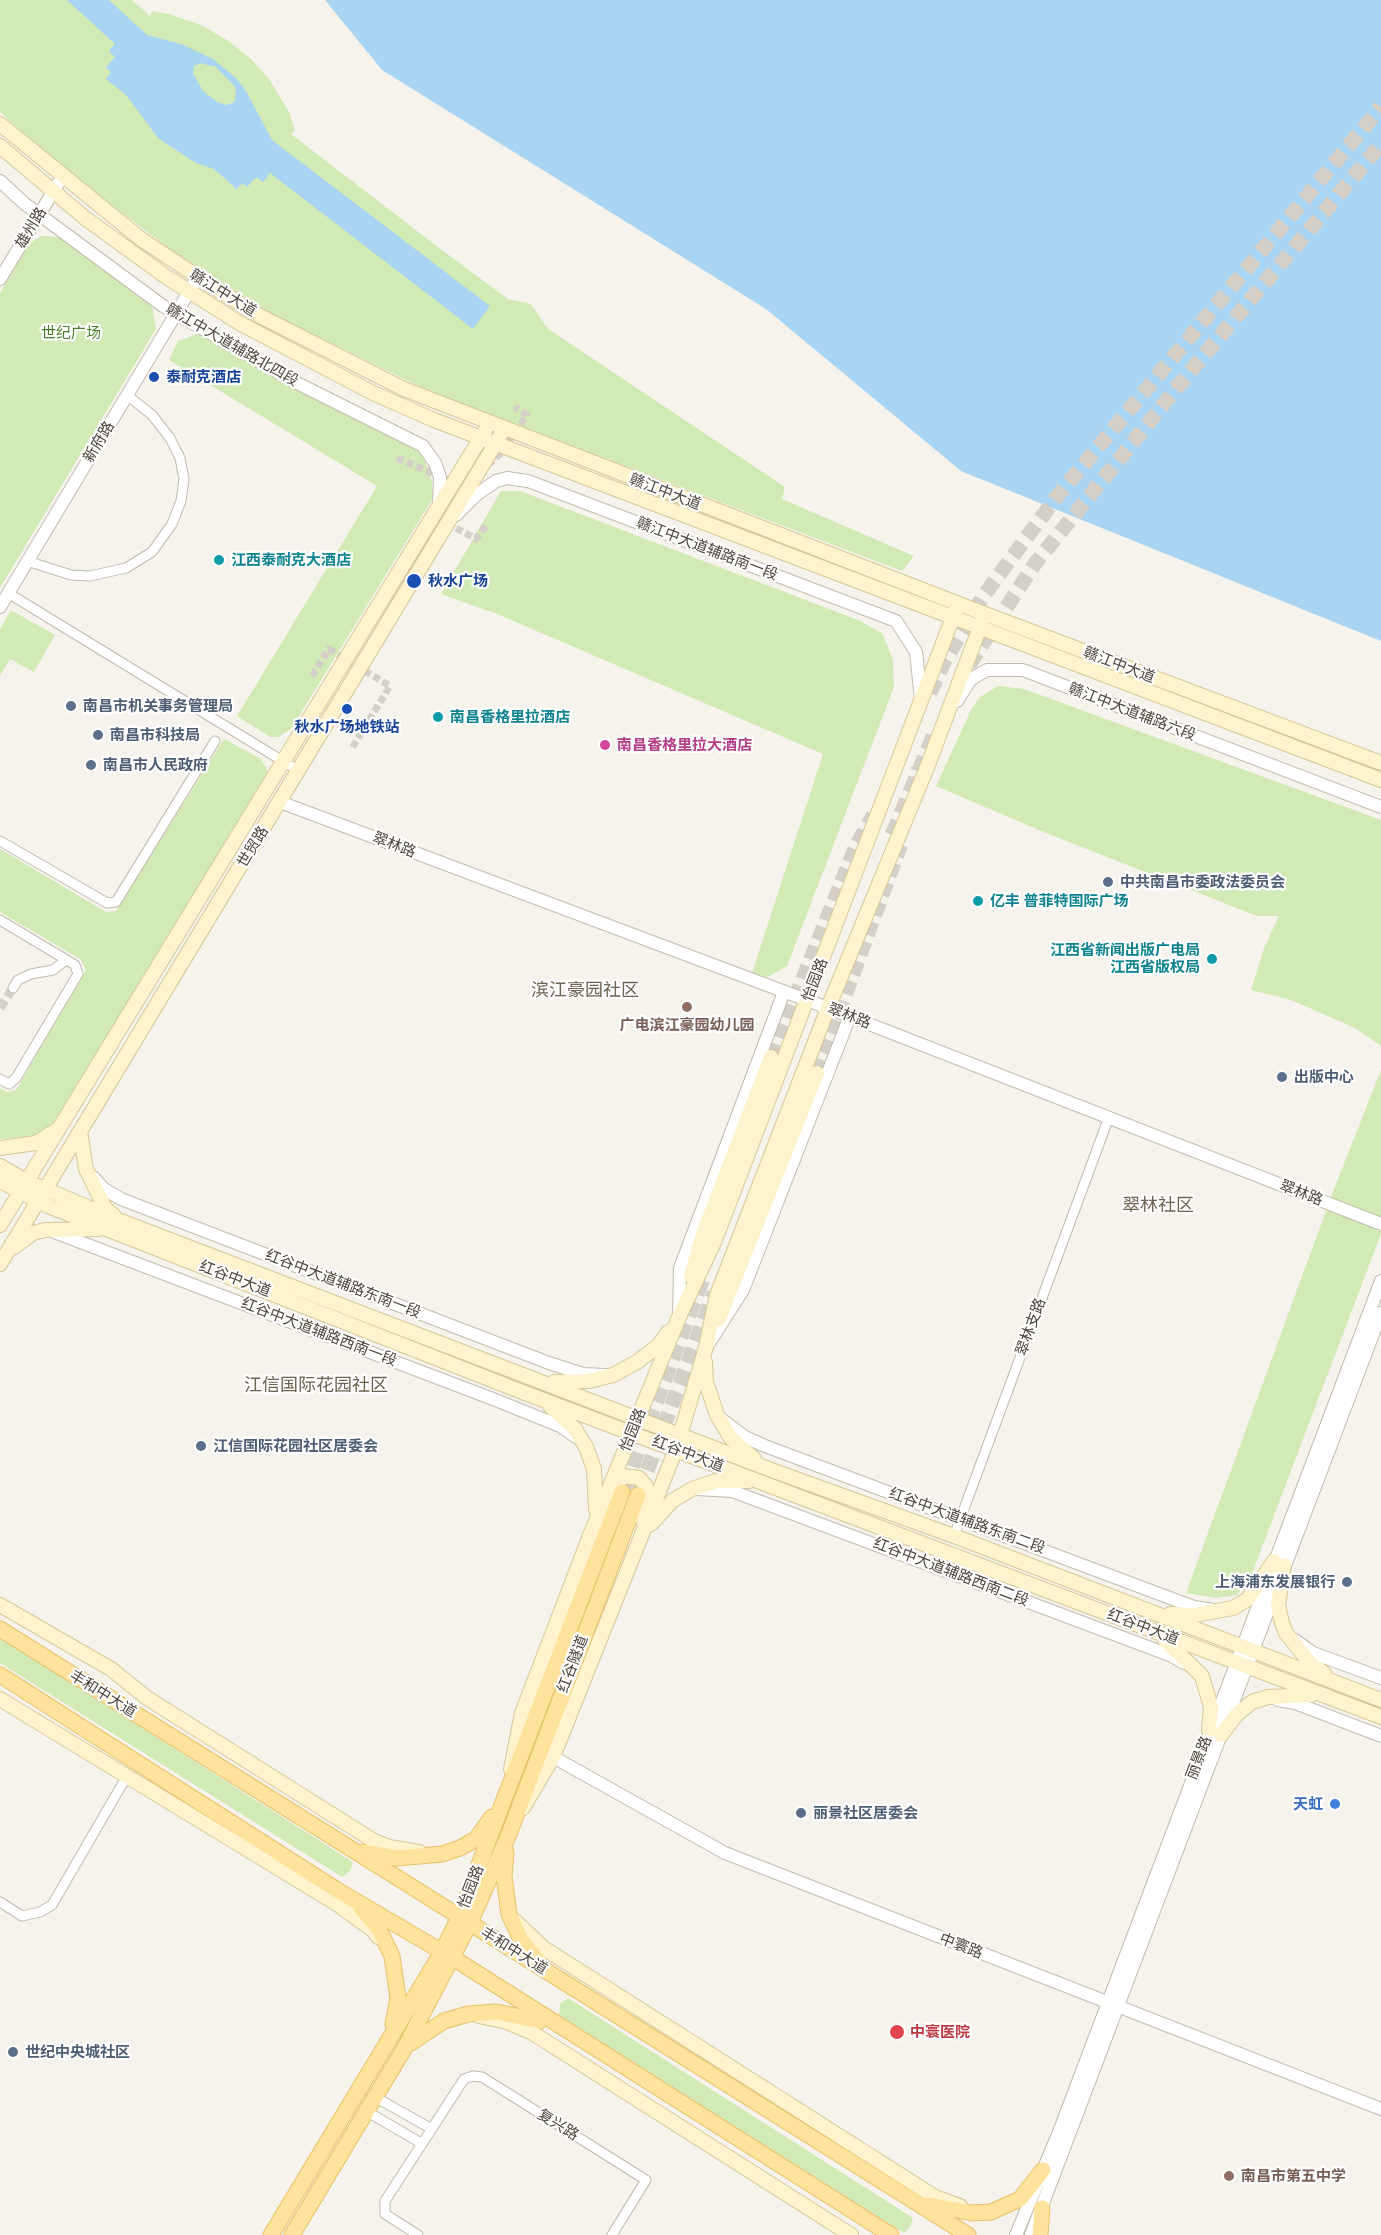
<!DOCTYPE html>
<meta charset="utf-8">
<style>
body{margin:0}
canvas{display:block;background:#f6f3ec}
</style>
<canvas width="1381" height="2235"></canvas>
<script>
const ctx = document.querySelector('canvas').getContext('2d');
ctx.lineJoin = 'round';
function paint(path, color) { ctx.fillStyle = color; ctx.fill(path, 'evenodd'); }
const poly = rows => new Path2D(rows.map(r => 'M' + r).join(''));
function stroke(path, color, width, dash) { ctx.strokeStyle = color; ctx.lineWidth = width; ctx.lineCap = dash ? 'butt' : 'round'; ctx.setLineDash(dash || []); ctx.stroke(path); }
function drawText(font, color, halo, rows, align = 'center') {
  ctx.font = font + ' Raleway,"Noto Sans SC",sans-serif'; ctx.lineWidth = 4.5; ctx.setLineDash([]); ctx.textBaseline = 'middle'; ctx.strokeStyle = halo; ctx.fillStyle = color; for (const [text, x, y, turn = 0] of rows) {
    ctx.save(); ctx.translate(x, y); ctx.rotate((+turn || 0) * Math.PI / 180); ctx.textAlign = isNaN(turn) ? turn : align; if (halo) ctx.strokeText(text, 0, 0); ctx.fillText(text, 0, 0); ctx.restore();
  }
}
const green = poly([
 [0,0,132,0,150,16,152,11,169,14,201,25,227,40,250,58,269,79,289,112,295,130,291,134,434,244,508,299,531,304,547,328,785,487,782,499,914,556,902,571,433,393,274,315,174,252,65,170,0,112],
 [41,236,60,237,152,304,156,329,0,588,0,293,30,243],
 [200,333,259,369,413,445,423,455,432,482,433,498,291,729,278,737,270,737,237,716,377,486,169,360,178,341],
 [501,491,520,491,858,620,882,633,893,660,894,687,787,966,768,977,752,973,823,754,497,614,441,594],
 [11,610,55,635,34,672,10,659,0,676,0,629],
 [998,686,1024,689,1381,820,1381,1046,1353,1027,1291,1000,1251,990,1264,948,1279,916,1257,916,1046,833,936,786,971,710,980,697],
 [224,739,261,759,267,770,266,778,54,1126,40,1136,0,1139,0,1088,7,1092,16,1090,86,970,80,959,0,912,0,849,106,912,116,911],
 [1381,1070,1381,1234,1251,1576,1237,1595,1217,1598,1186,1593,1334,1189],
 [0,1638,353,1862,350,1871,342,1877,0,1663],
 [568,1998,913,2218,910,2227,904,2233,559,2015,560,2004]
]);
const water = poly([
 [67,0,109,0,147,35,181,44,213,59,236,78,246,91,272,140,490,306,473,329,270,173,263,182,256,177,247,187,242,183,237,189,214,169,196,163,158,138,126,95,106,79,111,72,106,67,115,57,109,51,115,44],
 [200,63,216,67,231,82,236,88,235,102,226,105,217,102,203,91,193,73,194,66],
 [325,0,1381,0,1381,641,961,471,766,309,382,70]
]);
const pedestrianTunnel = poly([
 [397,458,455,483],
 [488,465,501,453,527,415,515,407],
 [447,523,476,539,486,525],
 [312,676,329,649,390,686,352,748]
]);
const minorTunnel = poly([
 [0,1008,13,988]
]);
const secondaryTunnel = poly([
 [914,791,918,768],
 [771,1057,855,847,873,815],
 [817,1073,901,845]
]);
const primaryTunnel = poly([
 [969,665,1034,565,1179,385,1381,144],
 [930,693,944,662,982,598,1055,499,1381,107],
 [892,835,935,732],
 [624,1488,703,1278],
 [639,1492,714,1293]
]);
const minor = poly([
 [27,561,71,575,90,576,126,568,152,552,172,524,181,501,184,479,180,458,170,438,152,415,127,395],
 [8,593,299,771],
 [0,841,107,903,116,902,215,741],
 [0,920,75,965,78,974,16,1078,9,1084,0,1079],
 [13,988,18,980,31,974,53,970,66,960],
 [954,1536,1109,1117],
 [0,1902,22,1916,40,1912,52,1905,127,1776],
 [375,2097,430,2128],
 [366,2111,421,2143],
 [418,2235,385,2214,385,2201,464,2079,473,2076,482,2077,646,2180,612,2235]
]);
const tertiary = poly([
 [0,181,25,204,163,306,297,383,423,446,435,463,440,477,439,506],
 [0,279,62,177],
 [456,515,476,495,496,481,507,478,528,481,896,621,916,652,921,699],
 [0,607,198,277],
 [957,701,971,679,987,670,1023,670,1381,807],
 [280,802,828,1008,1381,1224],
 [93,1177,104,1189,121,1199,549,1363,583,1374,605,1375],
 [54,1232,493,1399,560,1426,576,1437],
 [679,1317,680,1268,784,992],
 [709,1343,743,1290,850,1016],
 [720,1418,745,1437,765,1446,1194,1607,1214,1610],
 [697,1489,732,1491,1172,1656,1184,1663],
 [1295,1640,1313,1653,1381,1678],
 [1278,1700,1295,1703,1381,1736],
 [553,1757,725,1853,1381,2109],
 [1016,2235,1059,2132,1381,1281],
 [1031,2235,1381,1313]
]);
const secondary = poly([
 [0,124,141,239,198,277,258,315,404,389,985,614,1381,763],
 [0,146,85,218,165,276,241,324,375,394,434,420,1381,780],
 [80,1131,86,1169,105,1208,114,1216],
 [0,1148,36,1143,55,1131],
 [0,1166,26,1181,118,1220,774,1471,954,1536,1381,1700],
 [0,1181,48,1206,525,1393,1381,1717],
 [0,1225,485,431],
 [14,1247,33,1233,45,1230,100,1229],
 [0,1264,500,436],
 [691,1276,703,1234,771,1057],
 [719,1319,817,1073],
 [705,1362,706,1382,717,1415,731,1438,754,1459],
 [554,1382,589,1381,613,1375,637,1362,659,1345,668,1332],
 [550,1406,575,1429,586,1447,594,1469,596,1509],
 [615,1488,623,1476,639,1478,646,1486,643,1521],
 [651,1524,672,1501,692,1489,716,1481,749,1481],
 [1284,1565,1278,1605,1282,1623,1286,1633,1311,1664,1324,1673],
 [0,1605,111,1669,147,1698,374,1841,389,1847,419,1852],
 [1170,1614,1195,1615,1233,1608,1248,1599,1274,1561],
 [1165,1640,1202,1676,1211,1707,1209,1730],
 [0,1699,337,1904,373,1930,378,1937],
 [1221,1735,1237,1714,1252,1702,1268,1697,1311,1695],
 [511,1769,522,1713,589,1538,679,1317,715,1240,956,609],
 [523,1808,553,1757,676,1449,706,1347,717,1295,828,1008,928,765,983,619],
 [515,1921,545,1949,935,2197,960,2206],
 [479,2016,507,2022,531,2032,851,2235]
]);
const primary = poly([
 [0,1629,968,2235],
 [0,1675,337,1890,453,1958,891,2235],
 [363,1852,397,1858,442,1854,460,1848,476,1839,492,1817],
 [506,1852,504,1876,509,1914,521,1940,539,1962],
 [361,1908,379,1929,392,1956,398,1998,393,2024],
 [411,2043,444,2021,468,2014,497,2012,540,2021],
 [929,2205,972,2213,991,2212,1020,2199,1043,2170],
 [271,2235,442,1952,459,1917,622,1492],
 [292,2235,404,2049,470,1923,509,1834,638,1495],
 [1040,2235,1042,2208]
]);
const markers = [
 [154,377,6,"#1a4fb4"],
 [219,560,6,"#0f9aa8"],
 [414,581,8,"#1a4fb4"],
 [71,706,6,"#5c6f8a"],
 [347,709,6,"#1a4fb4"],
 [438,717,6,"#0f9aa8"],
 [98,735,6,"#5c6f8a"],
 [605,745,6,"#d1479c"],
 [91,765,6,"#5c6f8a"],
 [1108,882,6,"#5c6f8a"],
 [978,901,6,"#0f9aa8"],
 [1212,959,6,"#0f9aa8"],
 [687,1007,6,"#8d6e63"],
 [1282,1077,6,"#5c6f8a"],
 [201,1446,6,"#5c6f8a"],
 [1347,1582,6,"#5c6f8a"],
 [1335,1804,6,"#3f7fe0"],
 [801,1813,6,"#5c6f8a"],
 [897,2032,8,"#e0444e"],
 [13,2052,6,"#5c6f8a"],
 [1229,2176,6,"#8d6e63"]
];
const streetNames = [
 ["雄州路",31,228,-59],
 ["赣江中大道",223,293,32],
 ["赣江中大道辅路北四段",232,345,30],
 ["新府路",99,442,-59],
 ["赣江中大道",665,492,21],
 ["赣江中大道辅路南一段",707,549,21],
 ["赣江中大道",1119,665,21],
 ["赣江中大道辅路六段",1132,712,21],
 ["翠林路",394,845,21],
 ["世贸路",253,847,-59],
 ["怡园路",815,980,-69],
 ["翠林路",849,1016,21],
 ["翠林路",1301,1193,21],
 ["红谷中大道",235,1279,21],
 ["红谷中大道辅路东南一段",343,1284,21],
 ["翠林支路",1031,1327,-70],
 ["红谷中大道辅路西南一段",319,1332,21],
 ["怡园路",633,1430,-68],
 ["红谷中大道",688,1454,21],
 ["红谷中大道辅路东南二段",967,1521,20],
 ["红谷中大道辅路西南二段",951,1572,21],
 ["红谷中大道",1143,1627,21],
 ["红谷隧道",573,1664,-69],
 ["丰和中大道",103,1694,32],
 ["丽景路",1199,1758,-69],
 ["怡园路",471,1887,-69],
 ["中寰路",961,1946,21],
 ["丰和中大道",514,1951,32],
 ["复兴路",558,2125,32]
];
const parkNames = [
 ["世纪广场",71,333]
];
const transitNames = [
 ["泰耐克酒店",166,377],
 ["秋水广场",428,581],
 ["秋水广场地铁站",347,727,"center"]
];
const cultureNames = [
 ["江西泰耐克大酒店",231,560],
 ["南昌香格里拉酒店",450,717],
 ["亿丰 普菲特国际广场",990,901],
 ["江西省新闻出版广电局",1200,950,"right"],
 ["江西省版权局",1200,967,"right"]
];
const serviceNames = [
 ["南昌市机关事务管理局",83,706],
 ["南昌市科技局",110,735],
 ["南昌市人民政府",103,765],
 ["中共南昌市委政法委员会",1120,882],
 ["出版中心",1294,1077],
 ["江信国际花园社区居委会",213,1446],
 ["上海浦东发展银行",1335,1582,"right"],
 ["丽景社区居委会",813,1813],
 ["世纪中央城社区",25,2052]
];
const hotelNames = [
 ["南昌香格里拉大酒店",617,745]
];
const educationNames = [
 ["广电滨江豪园幼儿园",687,1025],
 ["南昌市第五中学",1241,2176,"left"]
];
const shopNames = [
 ["天虹",1323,1804]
];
const healthNames = [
 ["中寰医院",910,2032]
];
const quarterNames = [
 ["滨江豪园社区",585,991],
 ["翠林社区",1158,1206],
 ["江信国际花园社区",316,1386]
];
paint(green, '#d2eab5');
paint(water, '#a9d4f2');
stroke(pedestrianTunnel, '#d4d0c8', 7, [7, 3.5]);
stroke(minorTunnel, '#d4d0c8', 9, [9, 4.5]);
stroke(secondaryTunnel, '#d4d0c8', 14, [14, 7]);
stroke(primaryTunnel, '#d4d0c8', 15, [15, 8]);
stroke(minor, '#c2bbae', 11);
stroke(tertiary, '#c2bbae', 14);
stroke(secondary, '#d6c79b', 16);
stroke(primary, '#e6c16a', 17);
stroke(minor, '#fff', 9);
stroke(tertiary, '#fff', 12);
stroke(secondary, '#fff3cd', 14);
stroke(primary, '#ffe39c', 15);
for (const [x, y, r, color] of markers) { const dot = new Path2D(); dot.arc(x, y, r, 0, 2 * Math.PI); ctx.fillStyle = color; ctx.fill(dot); stroke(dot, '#fff', 2); }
drawText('15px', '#4b4439', '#fff', streetNames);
drawText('15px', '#4a7f2a', '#fff', parkNames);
drawText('bold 15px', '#164399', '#fff', transitNames, 'left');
drawText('bold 15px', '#0d838f', '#fff', cultureNames, 'left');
drawText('bold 15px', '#4e5e75', '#fff', serviceNames, 'left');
drawText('bold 15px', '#b23c85', '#fff', hotelNames, 'left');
drawText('bold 15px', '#785e54', '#fff', educationNames);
drawText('bold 15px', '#366cbe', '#fff', shopNames, 'right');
drawText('bold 15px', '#be3a42', '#fff', healthNames, 'left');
drawText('18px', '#6e6250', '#fff', quarterNames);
</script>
